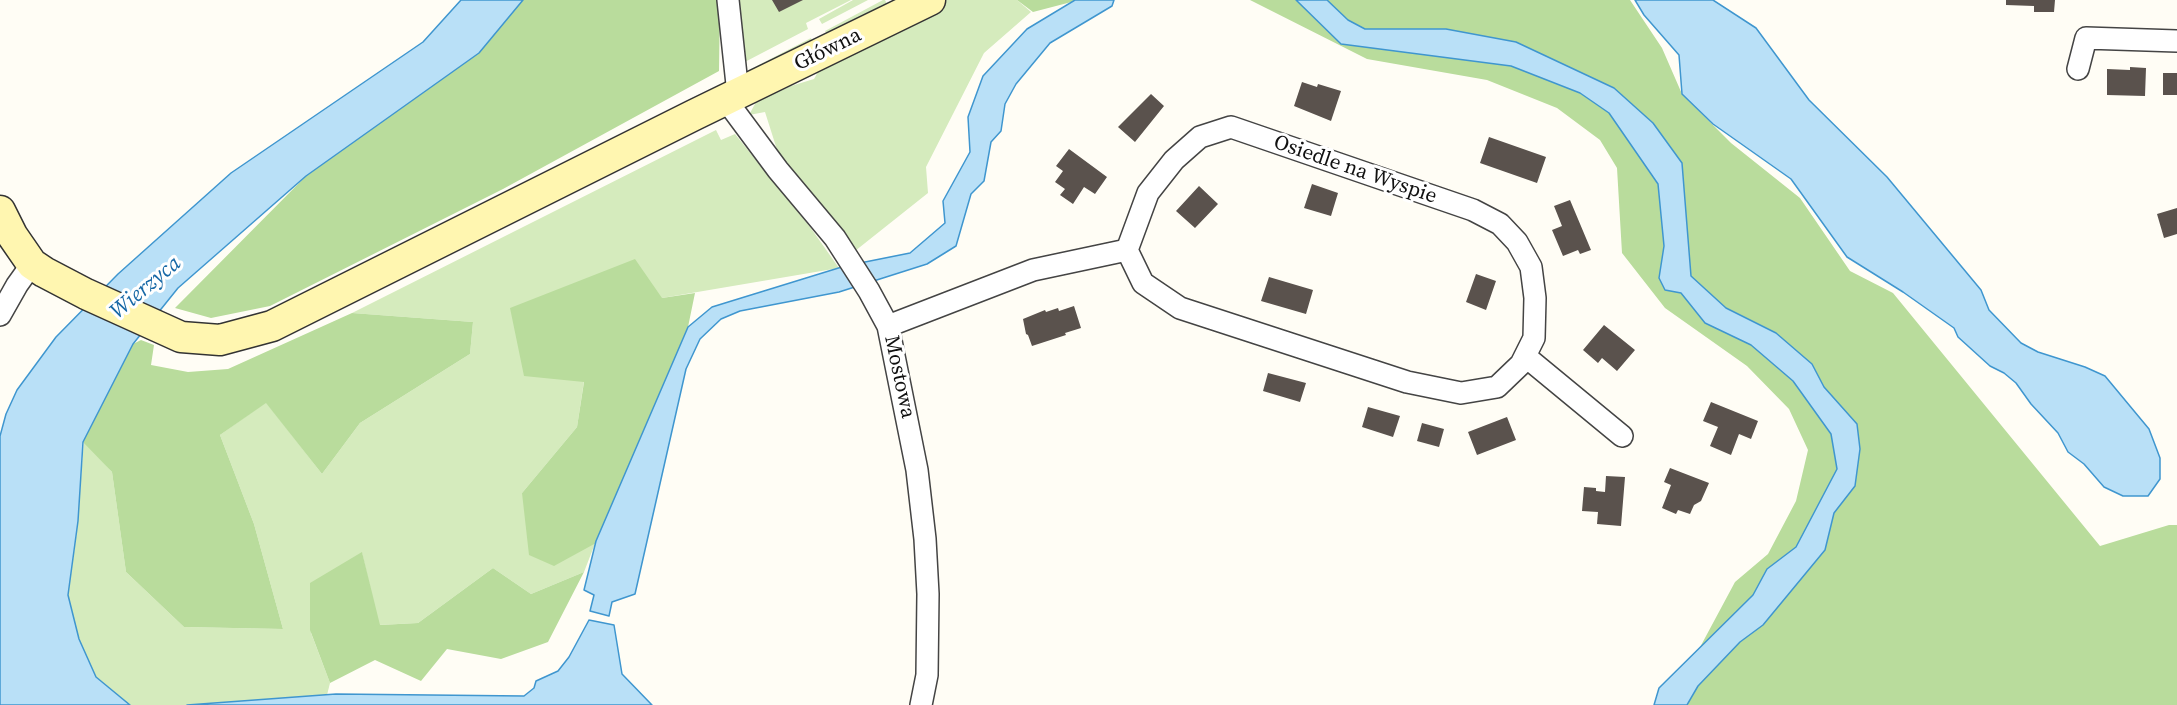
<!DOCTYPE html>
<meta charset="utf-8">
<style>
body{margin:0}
canvas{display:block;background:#fffdf5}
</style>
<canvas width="2177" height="705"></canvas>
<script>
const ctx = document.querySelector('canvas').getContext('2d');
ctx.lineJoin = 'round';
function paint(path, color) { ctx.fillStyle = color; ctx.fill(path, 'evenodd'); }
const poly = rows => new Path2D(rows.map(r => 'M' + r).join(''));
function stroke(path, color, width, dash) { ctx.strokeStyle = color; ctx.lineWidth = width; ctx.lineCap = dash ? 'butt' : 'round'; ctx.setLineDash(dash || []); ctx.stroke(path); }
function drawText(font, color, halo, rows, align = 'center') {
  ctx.font = font + ' "Source Serif 4",serif'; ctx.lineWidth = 6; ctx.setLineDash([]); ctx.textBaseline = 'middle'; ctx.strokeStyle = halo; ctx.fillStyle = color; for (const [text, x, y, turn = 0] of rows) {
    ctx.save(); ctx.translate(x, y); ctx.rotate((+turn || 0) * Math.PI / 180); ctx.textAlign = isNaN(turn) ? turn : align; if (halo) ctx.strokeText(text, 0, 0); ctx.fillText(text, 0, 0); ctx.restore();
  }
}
const green = poly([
 [736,0,851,0,806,23,808,29,741,64],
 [853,0,868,0,822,24,819,19],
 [883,0,885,0,887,4,828,36,825,31],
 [947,0,1017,0,1031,12,984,53,926,167,928,193,855,251,779,156,765,112,749,115,756,102,791,86,814,79,824,61],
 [811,38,812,43,761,72,749,70],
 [716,130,721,140,735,134,810,227,839,268,662,298,584,381,577,427,522,493,596,541,584,572,531,594,493,568,418,623,379,625,362,553,311,633,330,683,327,695,187,705,130,705,96,677,79,639,68,595,77,531,84,440,112,472,126,572,184,627,283,629,254,524,220,435,266,402,322,474,360,423,470,354,473,322,352,313]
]);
const forest = poly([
 [523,0,720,0,719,71,503,189,270,306,211,318,175,308,306,176,479,53],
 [1017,0,1079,0,1033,12],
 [1250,0,1630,0,1662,48,1682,94,1731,143,1800,198,1850,271,1893,293,2100,546,2169,525,2177,525,2177,705,1669,705,1735,582,1768,554,1796,501,1808,450,1789,409,1747,366,1665,308,1622,253,1617,168,1600,140,1557,108,1487,80,1367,59],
 [635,259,662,298,695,293,688,327,596,543,554,566,529,555,522,493,577,427,584,382,524,376,510,308],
 [352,313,473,322,470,354,360,423,322,474,266,403,220,435,254,524,283,629,184,627,126,572,112,472,83,442,133,344,141,340,154,345,151,365,188,372,228,369],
 [362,552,380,625,418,623,493,568,531,594,584,572,548,642,501,659,447,649,421,681,375,660,330,683,310,630,310,583]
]);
const water = poly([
 [461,0,523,0,479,53,306,176,178,288,133,344,83,442,78,521,68,595,79,639,96,677,130,705,0,705,0,436,6,414,17,390,56,337,118,274,231,173,423,42,461,0],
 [1075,0,1114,0,1112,6,1050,43,1016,84,1005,104,1001,131,991,142,984,181,971,194,956,246,927,264,839,292,740,311,721,319,700,339,686,369,635,594,612,602,609,616,590,611,594,595,584,590,596,541,688,327,712,307,845,266,910,253,945,223,943,201,970,152,968,117,983,76,1027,29,1075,0],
 [1296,0,1327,0,1348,20,1365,29,1446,29,1516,42,1614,88,1653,123,1682,163,1691,276,1726,308,1776,333,1812,364,1824,387,1857,424,1860,449,1855,486,1834,513,1825,550,1763,625,1740,642,1698,686,1687,705,1654,705,1659,688,1753,595,1767,569,1796,547,1837,469,1831,434,1793,381,1751,345,1705,323,1681,293,1665,290,1659,278,1664,246,1658,184,1609,113,1580,93,1511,66,1341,44,1296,0],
 [1635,0,1713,0,1756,28,1809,100,1887,177,1981,290,1989,310,2021,343,2038,352,2085,367,2105,376,2149,429,2160,458,2160,479,2148,496,2123,496,2104,487,2084,464,2068,452,2058,433,2031,404,2016,383,2004,373,1990,366,1958,337,1954,328,1903,292,1847,257,1791,179,1713,124,1682,94,1679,55,1644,15,1635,0],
 [589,620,614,625,622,674,652,705,187,705,336,694,524,696,534,688,536,681,558,671,569,657,589,620]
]);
const building = poly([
 [772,0,803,0,779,12],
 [2006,0,2055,0,2054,12,2034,12,2034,6,2006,5],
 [2130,67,2146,68,2145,96,2107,95,2107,69,2130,70],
 [2163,73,2177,73,2177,95,2163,95],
 [1302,82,1317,87,1318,84,1341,91,1331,121,1294,106],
 [1151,94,1164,106,1135,142,1118,127],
 [1489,137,1546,157,1537,183,1480,163],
 [1069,149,1107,177,1095,194,1084,187,1073,204,1060,195,1065,189,1055,182,1063,171,1056,166],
 [1312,184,1338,193,1331,216,1304,208],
 [1199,186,1218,204,1195,228,1176,211],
 [1570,200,1591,250,1580,254,1578,250,1563,256,1552,230,1562,226,1554,206],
 [2177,208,2177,234,2164,238,2157,214],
 [1476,274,1496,281,1486,310,1466,302],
 [1269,277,1313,290,1306,314,1261,301],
 [1074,306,1081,328,1065,333,1066,335,1032,346,1028,335,1026,334,1023,319,1045,310,1046,312,1058,308,1059,311],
 [1604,325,1635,350,1617,371,1602,358,1598,363,1583,350],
 [1268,373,1306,383,1300,402,1263,391],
 [1711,402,1758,421,1751,439,1739,434,1731,455,1710,446,1718,427,1703,421],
 [1368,407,1400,416,1393,437,1362,427],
 [1507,417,1516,440,1477,455,1468,432],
 [1422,423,1444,429,1439,447,1417,441],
 [1670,468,1709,483,1701,501,1694,505,1690,514,1678,510,1676,514,1662,508,1671,485,1664,482],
 [1606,476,1625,477,1621,526,1597,524,1598,512,1582,511,1584,487,1596,488,1596,491,1605,492]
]);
const street = poly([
 [728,0,738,94],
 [2078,69,2086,38,2177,41],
 [726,100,778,170,835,238,869,291,888,326,917,470,925,539,928,594,927,675,921,705],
 [0,315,17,285,32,264],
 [888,326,1033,270,1127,250,1148,193,1174,160,1200,137,1231,127,1473,210,1500,224,1517,242,1531,267,1535,298,1534,338,1521,364,1497,387,1461,393,1407,382,1180,308,1143,283,1127,250],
 [1525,356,1622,436]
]);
const secondary = poly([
 [0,211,12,235,32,264,44,272,86,294,181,337,220,340,272,326,694,115,930,0]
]);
const streetNames = [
 ["Główna",828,50,-26],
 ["Osiedle na Wyspie",1355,170,19],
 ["Mostowa",899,377,78]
];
const waterNames = [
 ["Wierzyca",146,288,-40]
];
paint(green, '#d5ebbd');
paint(forest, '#b9dc9c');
paint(water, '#b9e0f7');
stroke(water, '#3f96cf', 1.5);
paint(building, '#5a524d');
stroke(street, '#444', 24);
stroke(secondary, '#333', 33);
stroke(street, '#fff', 21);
stroke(secondary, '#fff6b0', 30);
drawText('21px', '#111', '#fff', streetNames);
drawText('italic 22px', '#1768a6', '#fff', waterNames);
</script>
